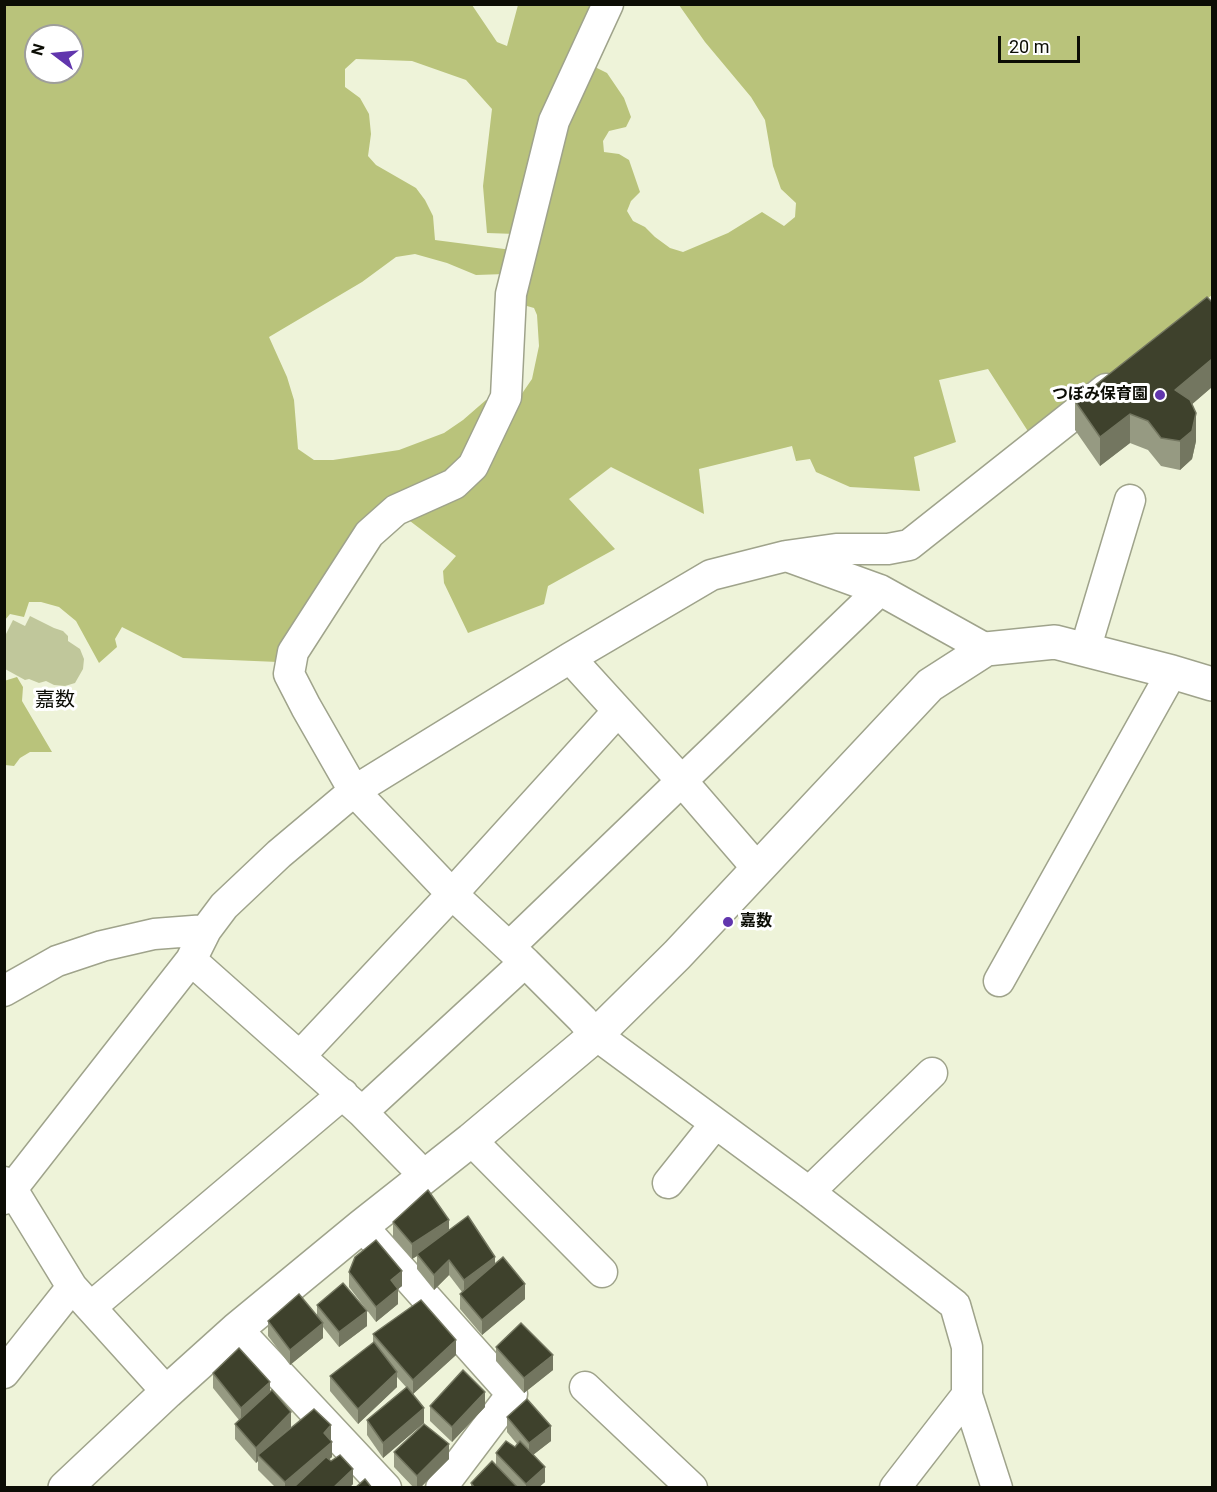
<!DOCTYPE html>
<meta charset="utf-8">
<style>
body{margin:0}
#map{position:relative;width:1217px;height:1492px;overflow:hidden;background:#eef3d9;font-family:Roboto,sans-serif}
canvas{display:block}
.frame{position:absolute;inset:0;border:6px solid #0c0d05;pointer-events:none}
.north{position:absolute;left:24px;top:24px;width:60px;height:60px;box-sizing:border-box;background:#fff;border:2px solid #9e9e9b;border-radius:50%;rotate:286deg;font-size:16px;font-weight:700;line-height:24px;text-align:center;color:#0c0d05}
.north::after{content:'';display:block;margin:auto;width:21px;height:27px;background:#6136ad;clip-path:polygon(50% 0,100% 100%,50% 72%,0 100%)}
.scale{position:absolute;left:998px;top:36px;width:82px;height:27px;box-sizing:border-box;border:3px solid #0c0d05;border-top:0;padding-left:8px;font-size:18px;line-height:21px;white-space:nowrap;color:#0c0d05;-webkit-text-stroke:4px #fff;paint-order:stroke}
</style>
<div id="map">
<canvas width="1217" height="1492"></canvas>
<div class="frame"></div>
<div class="north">N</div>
<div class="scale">20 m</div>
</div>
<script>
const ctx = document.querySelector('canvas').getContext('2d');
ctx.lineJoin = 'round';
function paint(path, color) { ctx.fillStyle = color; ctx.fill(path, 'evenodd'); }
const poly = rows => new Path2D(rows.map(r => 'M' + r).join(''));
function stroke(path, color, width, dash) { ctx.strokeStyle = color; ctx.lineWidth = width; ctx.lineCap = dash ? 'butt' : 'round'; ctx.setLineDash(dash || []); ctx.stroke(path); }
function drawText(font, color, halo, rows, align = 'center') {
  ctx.font = font + ' Roboto,"Noto Sans JP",sans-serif'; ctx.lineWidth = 6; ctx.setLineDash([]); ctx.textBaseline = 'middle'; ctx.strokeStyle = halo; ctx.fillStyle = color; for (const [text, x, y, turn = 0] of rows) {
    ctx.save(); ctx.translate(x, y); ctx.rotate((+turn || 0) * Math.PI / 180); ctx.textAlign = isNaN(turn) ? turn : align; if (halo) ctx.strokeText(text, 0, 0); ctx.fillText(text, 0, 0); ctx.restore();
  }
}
const green = poly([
 [30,616,54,628,63,631,68,636,68,641,80,649,84,659,83,669,75,683,65,686,54,685,46,681,39,683,29,679,25,680,5,669,5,636,13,620,25,626]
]);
const forest = poly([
 [5,5,472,5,497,42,507,46,518,5,596,5,516,234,487,233,483,186,492,109,466,80,412,61,356,59,345,69,345,87,360,98,369,114,371,134,368,156,376,165,416,188,425,200,433,216,435,240,512,250,505,274,476,275,447,263,415,254,396,257,362,282,269,337,287,377,294,400,298,449,314,460,333,460,399,450,444,433,463,420,486,400,512,408,532,379,539,346,537,315,534,308,520,304,560,134,589,64,607,73,624,98,631,117,626,127,609,131,603,141,604,152,619,154,629,160,640,192,631,201,627,211,633,221,645,227,655,237,670,248,683,252,728,233,762,212,784,226,795,217,796,203,781,189,773,166,765,120,751,97,705,42,679,5,1212,5,1212,295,1031,436,988,369,939,380,956,442,914,457,920,491,850,487,816,472,810,459,796,461,792,446,699,469,704,514,611,467,569,499,615,549,548,586,544,604,468,633,444,583,443,571,456,556,406,518,379,511,278,662,183,658,122,627,115,639,117,647,99,663,76,621,59,607,41,602,29,602,24,617,10,614,5,620],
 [36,36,72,36,72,72,36,72],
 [17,677,23,687,22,701,52,752,30,752,20,758,14,766,5,765,4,681]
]);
const street = poly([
 [608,4,554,121,511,294,506,397,473,466,454,484,396,510,369,534,293,652,289,674,306,707,354,791,452,894,525,962,582,1019,596,1035,809,1192,955,1305,967,1347,967,1395,997,1488],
 [789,557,880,590,986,649],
 [1085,650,1130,500],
 [570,658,681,780,757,868],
 [509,947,880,590],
 [191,960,362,1112,413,1164,424,1178],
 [999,981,1172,672],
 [4,991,57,961,102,946,154,934,206,930],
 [300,1056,452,894,618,711],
 [362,1112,525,962],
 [471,1140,602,1272],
 [4,1182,12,1189,72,1287,167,1392],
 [668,1183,715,1124],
 [809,1192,932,1073],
 [4,1199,191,960,206,930,224,906,279,854,354,791,570,658,711,575,786,556,836,549,888,549,909,545,1106,389],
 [362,1226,512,1394,441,1488],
 [91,1307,343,1094],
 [237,1329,386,1488],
 [4,1373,72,1287],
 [585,1387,692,1488],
 [895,1488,967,1395]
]);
const secondary = poly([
 [65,1488,167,1392,237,1329,362,1226,471,1140,596,1035,677,955,930,685,986,649,1055,642,1172,672,1212,684]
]);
const wall = poly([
 [1212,302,1212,387,1192,404,1196,441,1192,459,1180,470,1161,466,1148,450,1130,443,1100,466,1075,430,1075,401],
 [393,1222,449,1231,495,1264,525,1299,482,1335,460,1309,460,1294,462,1292,449,1275,434,1290,417,1269,417,1256,412,1259,393,1237],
 [349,1272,402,1286,398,1289,398,1304,376,1322,349,1287],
 [317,1305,367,1326,339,1347,323,1327,323,1338,290,1365,268,1336,268,1321,317,1316],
 [373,1334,456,1355,413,1394,424,1423,383,1458,367,1435,367,1420,406,1387,397,1377,397,1387,358,1424,330,1391,330,1376,373,1343],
 [496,1347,553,1370,524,1393,496,1361],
 [213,1373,270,1392,291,1427,331,1440,332,1457,329,1459,353,1484,349,1488,276,1488,258,1470,258,1461,256,1463,235,1439,235,1424,239,1420,213,1388],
 [430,1406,485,1407,452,1442,430,1421],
 [507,1417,551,1441,533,1455,545,1482,538,1488,471,1488,471,1483,496,1465,496,1453,515,1447,517,1444,507,1432],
 [394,1452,449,1459,420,1488,414,1488,394,1467]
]);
const shadedWall = poly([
 [1212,359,1212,387,1175,419,1175,390],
 [1196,413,1196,441,1192,459,1180,470,1180,441],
 [1130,414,1130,443,1100,466,1100,437],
 [449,1220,449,1234,417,1254,417,1256,412,1259,412,1244],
 [495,1257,495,1272,464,1295,464,1280],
 [449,1260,449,1275,434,1290,434,1275],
 [402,1271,402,1286,393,1293,398,1289,398,1304,376,1322,376,1307,391,1280],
 [525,1284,525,1299,482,1335,482,1320],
 [367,1311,367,1326,339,1347,339,1332],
 [323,1323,323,1338,290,1365,290,1350],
 [456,1340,456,1355,413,1394,413,1380],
 [553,1355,553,1370,524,1393,524,1378],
 [397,1372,397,1387,358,1424,358,1409],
 [270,1382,270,1397,241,1423,241,1408],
 [485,1392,485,1407,452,1442,452,1427],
 [424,1408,424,1423,383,1458,383,1443],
 [291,1412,291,1427,258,1455,258,1461,256,1463,256,1448],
 [331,1425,331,1440,324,1448,324,1433],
 [551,1426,551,1441,529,1458,529,1443],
 [332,1442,332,1457,297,1488,285,1488,285,1482],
 [449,1444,449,1459,420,1488,417,1488,417,1476],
 [545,1467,545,1482,538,1488,526,1488,526,1484],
 [353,1469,353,1484,349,1488,333,1488]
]);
const building = poly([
 [1207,297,1212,302,1212,359,1175,390,1190,400,1196,413,1192,431,1180,441,1161,438,1148,421,1130,414,1100,437,1075,401,1207,297],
 [428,1190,449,1220,412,1244,393,1222,428,1190],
 [468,1216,495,1257,464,1280,449,1260,434,1275,417,1254,468,1216],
 [376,1240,402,1271,391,1280,398,1289,376,1307,349,1272,355,1257,376,1240],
 [503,1257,525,1284,482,1320,460,1294,503,1257],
 [343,1283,367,1311,339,1332,317,1305,343,1283],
 [299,1294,323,1323,290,1350,268,1321,299,1294],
 [421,1300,456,1340,413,1380,373,1334,421,1300],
 [521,1323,553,1355,524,1378,496,1347,521,1323],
 [374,1342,397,1372,358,1409,330,1376,374,1342],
 [239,1348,270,1382,241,1408,213,1373,239,1348],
 [463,1370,485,1392,452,1427,430,1406,463,1370],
 [407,1387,424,1408,383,1443,367,1420,407,1387],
 [272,1390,291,1412,256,1448,235,1424,272,1390],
 [527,1399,551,1426,529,1443,507,1417,527,1399],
 [314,1409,331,1425,324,1433,332,1442,285,1482,258,1455,314,1409],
 [424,1424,449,1444,417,1476,394,1452,424,1424],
 [506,1441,515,1447,520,1441,545,1467,526,1484,496,1453,506,1441],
 [340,1455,353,1469,333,1488,293,1488,326,1457,331,1461,340,1455],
 [492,1461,518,1488,475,1488,471,1483,492,1461],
 [365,1479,372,1488,355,1488,365,1479]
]);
const markers = [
 [1160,395,6,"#6136ad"],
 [728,922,6,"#6136ad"]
];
const poiNames = [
 ["つぼみ保育園",1148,395],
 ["嘉数",740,922,"left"]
];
const quarterNames = [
 ["嘉数",55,701]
];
paint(green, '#c0c79b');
paint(forest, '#b9c37b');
stroke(street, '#9fa38b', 33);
stroke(secondary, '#9fa38b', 36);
stroke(street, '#fff', 30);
stroke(secondary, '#fff', 33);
paint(wall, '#969a82');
paint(shadedWall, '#737660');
paint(building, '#3e412c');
stroke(building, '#737660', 1.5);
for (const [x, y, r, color] of markers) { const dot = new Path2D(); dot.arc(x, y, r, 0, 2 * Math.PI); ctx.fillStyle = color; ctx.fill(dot); stroke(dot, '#fff', 2); }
drawText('bold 16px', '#0c0d05', '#fff', poiNames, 'right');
drawText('20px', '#0c0d05', '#fff', quarterNames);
</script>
